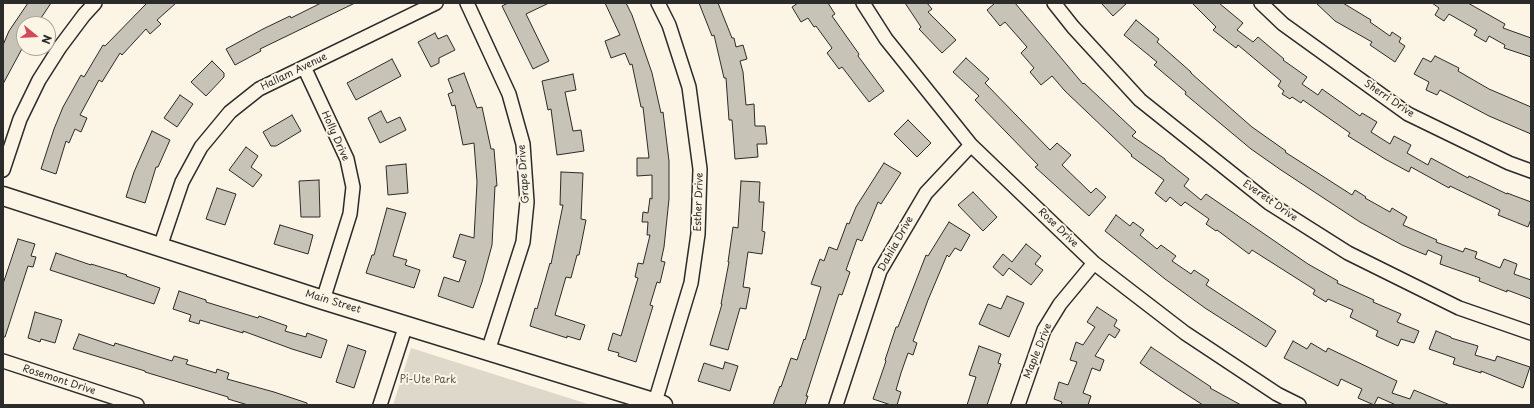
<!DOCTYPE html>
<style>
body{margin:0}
#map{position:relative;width:1534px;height:408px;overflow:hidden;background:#fcf5e5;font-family:"Playpen Sans",sans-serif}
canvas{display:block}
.frame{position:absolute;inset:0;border:4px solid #2b2b2b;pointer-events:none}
.north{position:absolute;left:16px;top:16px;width:40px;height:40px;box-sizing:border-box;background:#fcf5e5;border:1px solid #a8a49b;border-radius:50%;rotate:108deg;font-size:11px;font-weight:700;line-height:16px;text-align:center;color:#2b2b2b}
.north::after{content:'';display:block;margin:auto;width:14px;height:18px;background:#d1495b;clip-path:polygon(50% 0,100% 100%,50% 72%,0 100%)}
</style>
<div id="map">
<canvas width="1534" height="408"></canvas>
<div class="frame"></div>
<div class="north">N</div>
</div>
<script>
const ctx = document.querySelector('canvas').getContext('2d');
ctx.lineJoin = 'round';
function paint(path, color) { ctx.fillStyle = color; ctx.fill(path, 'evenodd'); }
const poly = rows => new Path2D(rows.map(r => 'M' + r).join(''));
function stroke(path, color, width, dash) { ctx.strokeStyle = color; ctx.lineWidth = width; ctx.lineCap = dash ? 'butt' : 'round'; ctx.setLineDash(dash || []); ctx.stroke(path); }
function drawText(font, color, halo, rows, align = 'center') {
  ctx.font = font + ' "Playpen Sans",sans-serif'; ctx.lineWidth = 4; ctx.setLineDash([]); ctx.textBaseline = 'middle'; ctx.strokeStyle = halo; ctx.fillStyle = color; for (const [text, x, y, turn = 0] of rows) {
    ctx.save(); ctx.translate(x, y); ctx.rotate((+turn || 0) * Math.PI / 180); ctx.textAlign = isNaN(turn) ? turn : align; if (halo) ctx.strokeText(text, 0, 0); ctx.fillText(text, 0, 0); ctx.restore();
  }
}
const green = poly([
 [411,348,591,405,393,405]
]);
const building = poly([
 [28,3,51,3,37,24,24,24,24,45,3,84,3,45,9,31,28,3],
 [147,3,176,3,157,20,161,24,150,34,146,29,122,55,120,53,102,82,99,80,80,115,87,118,81,132,75,129,69,143,66,141,56,174,41,169,54,129,63,107,81,75,84,77,103,45,105,46,147,3],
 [321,3,355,3,260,49,261,51,235,65,226,49,263,29,290,16,291,18,321,3],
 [508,3,549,3,526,14,549,61,533,69,502,6,508,3],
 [605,3,626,3,632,15,652,73,661,113,663,112,669,161,669,199,664,247,661,261,665,262,660,283,657,282,650,305,653,306,636,362,618,356,619,353,608,350,613,333,621,336,638,278,635,277,638,263,643,264,650,235,647,235,648,222,642,222,643,212,648,213,650,198,652,199,652,175,637,176,637,158,649,158,643,107,641,107,632,64,630,65,625,53,611,58,605,41,620,35,605,3],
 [699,3,718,3,732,38,734,38,736,47,743,45,747,59,740,61,743,72,746,105,754,104,755,126,765,126,767,144,757,144,758,157,735,159,732,120,729,120,726,78,724,78,714,35,712,36,699,3],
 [798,3,828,3,835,14,832,16,859,54,858,56,884,91,869,102,842,67,839,69,827,53,832,48,816,26,814,27,808,18,801,22,792,7,798,3],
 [905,3,927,3,932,9,928,12,956,40,942,53,919,29,921,27,905,3],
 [995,3,1015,3,1083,84,1084,83,1136,132,1132,136,1165,159,1165,160,1189,179,1184,186,1201,200,1206,194,1308,264,1338,281,1337,283,1374,300,1373,302,1401,314,1397,322,1419,331,1414,343,1401,339,1398,346,1376,336,1378,331,1350,317,1353,310,1328,299,1326,302,1313,294,1315,290,1252,250,1249,254,1217,230,1216,231,1206,224,1209,219,1185,202,1181,206,1170,197,1166,202,1155,193,1164,180,1131,156,1132,155,1065,91,1052,76,1041,85,1030,72,1034,68,1021,53,1027,47,1005,22,1000,26,987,10,995,3],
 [1101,3,1127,3,1113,16,1101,3],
 [1192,3,1219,3,1243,23,1237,30,1253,42,1258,37,1284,59,1283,60,1307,77,1302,84,1318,95,1322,89,1360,116,1362,113,1377,122,1371,132,1390,144,1394,136,1411,145,1407,153,1428,165,1431,158,1468,178,1469,176,1507,194,1507,193,1531,202,1531,219,1528,227,1498,215,1500,210,1450,186,1449,188,1411,167,1409,172,1385,159,1348,136,1350,133,1303,100,1301,103,1292,97,1290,99,1282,94,1284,91,1278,86,1281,81,1238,45,1236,48,1213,30,1216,27,1192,3],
 [1316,3,1343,3,1371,20,1370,22,1390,36,1392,32,1401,38,1399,42,1405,46,1395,62,1370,45,1372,42,1335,21,1316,3],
 [1432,3,1468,3,1505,24,1503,28,1531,38,1531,57,1504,48,1505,45,1489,36,1486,42,1474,35,1477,30,1449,14,1444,21,1435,15,1439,8,1432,3],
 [1136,20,1159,39,1157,42,1191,72,1191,73,1220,99,1252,127,1286,151,1285,152,1352,195,1355,190,1366,197,1365,198,1390,212,1392,208,1407,217,1403,225,1437,240,1436,242,1463,252,1465,248,1477,252,1475,258,1500,268,1504,259,1517,264,1514,274,1531,280,1531,299,1507,290,1507,292,1479,281,1480,278,1440,264,1442,256,1428,250,1426,255,1402,245,1360,222,1281,170,1251,149,1185,94,1186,92,1154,65,1157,62,1124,35,1136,20],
 [435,33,438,39,447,35,455,50,439,58,439,63,431,67,418,42,435,33],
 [1435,56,1459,68,1458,71,1489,89,1531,107,1531,134,1489,116,1440,90,1437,95,1426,90,1429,82,1414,74,1423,58,1431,62,1435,56],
 [966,58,989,79,985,83,1050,150,1057,143,1071,155,1062,165,1091,193,1096,188,1106,197,1089,216,1035,167,1038,165,975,100,979,96,953,72,966,58],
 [392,59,401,76,356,100,347,83,392,59],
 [212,61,224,73,224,77,206,96,191,82,212,61],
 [464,73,477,108,482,107,491,149,494,149,497,186,495,186,492,245,482,282,473,308,438,296,444,277,459,282,466,261,453,257,460,234,474,238,477,182,474,143,463,145,455,105,452,106,448,94,453,92,448,79,464,73],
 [573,74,576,90,565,92,573,131,581,130,584,151,557,155,551,109,548,110,542,81,573,74],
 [180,95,193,104,177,127,164,118,180,95],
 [381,111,387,123,400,117,406,130,380,143,368,118,381,111],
 [292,115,301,131,276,146,271,146,263,132,292,115],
 [908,120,931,143,917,157,894,134,908,120],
 [152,131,170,140,158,167,156,167,145,203,126,197,134,172,152,131],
 [246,147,258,156,251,167,262,175,253,187,229,170,246,147],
 [884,163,901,173,881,204,878,202,862,241,857,239,846,270,850,272,842,295,839,294,827,331,806,396,808,396,805,405,773,405,780,386,781,387,791,358,797,360,804,339,805,340,821,287,811,284,820,259,824,261,829,247,837,250,847,223,849,224,856,207,884,163],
 [406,164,408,193,388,195,386,166,406,164],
 [561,172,583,173,581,219,586,220,579,255,577,255,571,278,566,277,555,315,585,325,580,340,567,336,567,338,530,326,535,308,537,309,550,263,551,264,563,205,560,205,561,172],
 [319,180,320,217,301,217,299,181,319,180],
 [741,181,760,182,759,202,764,202,762,231,765,232,762,254,748,252,743,287,750,288,746,309,740,308,728,350,710,345,722,304,721,304,729,262,728,262,733,227,738,228,741,181],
 [217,188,236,194,225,225,206,219,217,188],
 [973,192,997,217,983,231,958,205,973,192],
 [387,208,406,213,393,256,407,260,405,265,420,270,414,288,366,273,372,255,374,255,387,208],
 [1116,215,1130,226,1133,222,1144,230,1140,235,1157,249,1161,245,1176,256,1172,261,1191,274,1194,270,1209,280,1206,285,1276,331,1266,347,1205,308,1165,279,1105,231,1116,215],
 [949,222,970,235,961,251,955,248,949,257,947,255,928,300,913,341,917,343,913,355,908,353,901,373,896,390,901,392,897,405,891,405,873,399,886,361,885,360,896,327,898,327,926,255,928,256,949,222],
 [280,225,313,235,308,254,274,244,280,225],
 [18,239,35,244,31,256,36,257,33,267,28,266,5,337,3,337,3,284,18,239],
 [1026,244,1041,256,1035,264,1043,270,1031,285,1009,268,1003,276,993,267,1003,254,1012,262,1026,244],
 [56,253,91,265,91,264,127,275,126,276,160,288,154,304,50,270,56,253],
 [179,291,206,300,206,302,258,318,259,316,287,326,285,331,306,337,307,333,327,340,321,358,292,349,243,331,243,333,200,320,199,324,189,321,191,315,173,309,179,291],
 [1007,296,1024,303,1009,337,979,324,988,304,1001,309,1007,296],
 [1097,307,1117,320,1114,326,1120,330,1115,338,1109,334,1095,356,1104,360,1100,371,1092,368,1083,393,1091,396,1088,405,1061,405,1062,402,1054,399,1059,382,1068,385,1077,362,1070,360,1076,342,1083,345,1095,327,1087,322,1097,307],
 [35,312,62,320,55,343,41,339,40,342,28,338,35,312],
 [1436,331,1451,337,1451,338,1478,346,1475,355,1495,361,1497,356,1530,367,1523,388,1481,371,1481,373,1453,364,1455,358,1429,349,1436,331],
 [79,334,114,346,115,343,172,361,174,356,188,360,186,364,216,373,217,369,229,373,227,379,274,392,307,403,307,405,248,405,228,399,228,397,145,372,145,371,73,349,79,334],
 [1293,341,1307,349,1311,343,1326,352,1328,348,1397,381,1392,393,1410,399,1414,390,1450,405,1396,405,1378,397,1374,405,1358,398,1362,389,1341,379,1338,386,1284,358,1293,341],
 [348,345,366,351,354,388,336,382,348,345],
 [979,346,1001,354,998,363,1001,364,987,405,967,405,976,377,969,375,979,346],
 [1151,347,1211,387,1210,388,1241,405,1203,405,1175,387,1140,363,1151,347],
 [725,362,738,366,730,391,698,381,704,363,723,369,725,362]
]);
const street = poly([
 [467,3,509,94,523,144,527,202,523,242,488,351],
 [863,3,886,39,971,145,1094,263,1185,333,1277,394,1299,405],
 [1054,3,1073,27,1140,100,1269,203,1348,253,1459,308,1531,333],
 [1261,3,1283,24,1408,114,1509,163,1531,171],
 [304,67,347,159,353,187,350,214,323,300],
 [3,170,20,119,39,80,60,47,84,15,95,3],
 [160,247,182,182,201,147,230,112,259,89,436,3],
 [3,361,137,405],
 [655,402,691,283,698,234,700,169,689,87,669,25,658,3],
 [380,405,406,325],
 [836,405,880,271,926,193,971,145],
 [1018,405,1044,330,1060,304,1094,263]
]);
const secondary = poly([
 [3,196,323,300,663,405]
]);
const streetNames = [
 ["Hallam Avenue",294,72,-26],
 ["Sherri Drive",1389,99,34],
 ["Holly Drive",335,136,66],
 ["Grape Drive",524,174,-94],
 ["Everett Drive",1270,201,35],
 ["Esther Drive",699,202,-88],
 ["Rose Drive",1058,228,44],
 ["Dahlia Drive",896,244,-61],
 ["Main Street",333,302,17],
 ["Maple Drive",1038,351,-68],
 ["Rosemont Drive",59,380,18]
];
const parkNames = [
 ["Pi-Ute Park",428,380]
];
paint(green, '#ded8ca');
paint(building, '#c8c3b7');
stroke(building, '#2b2b2b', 1);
stroke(street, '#2b2b2b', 16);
stroke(secondary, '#2b2b2b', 21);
stroke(street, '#fcf5e5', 13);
stroke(secondary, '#fcf5e5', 18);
drawText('10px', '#2b2b2b', '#fcf5e5', streetNames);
drawText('10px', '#585653', '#fcf5e5', parkNames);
</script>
